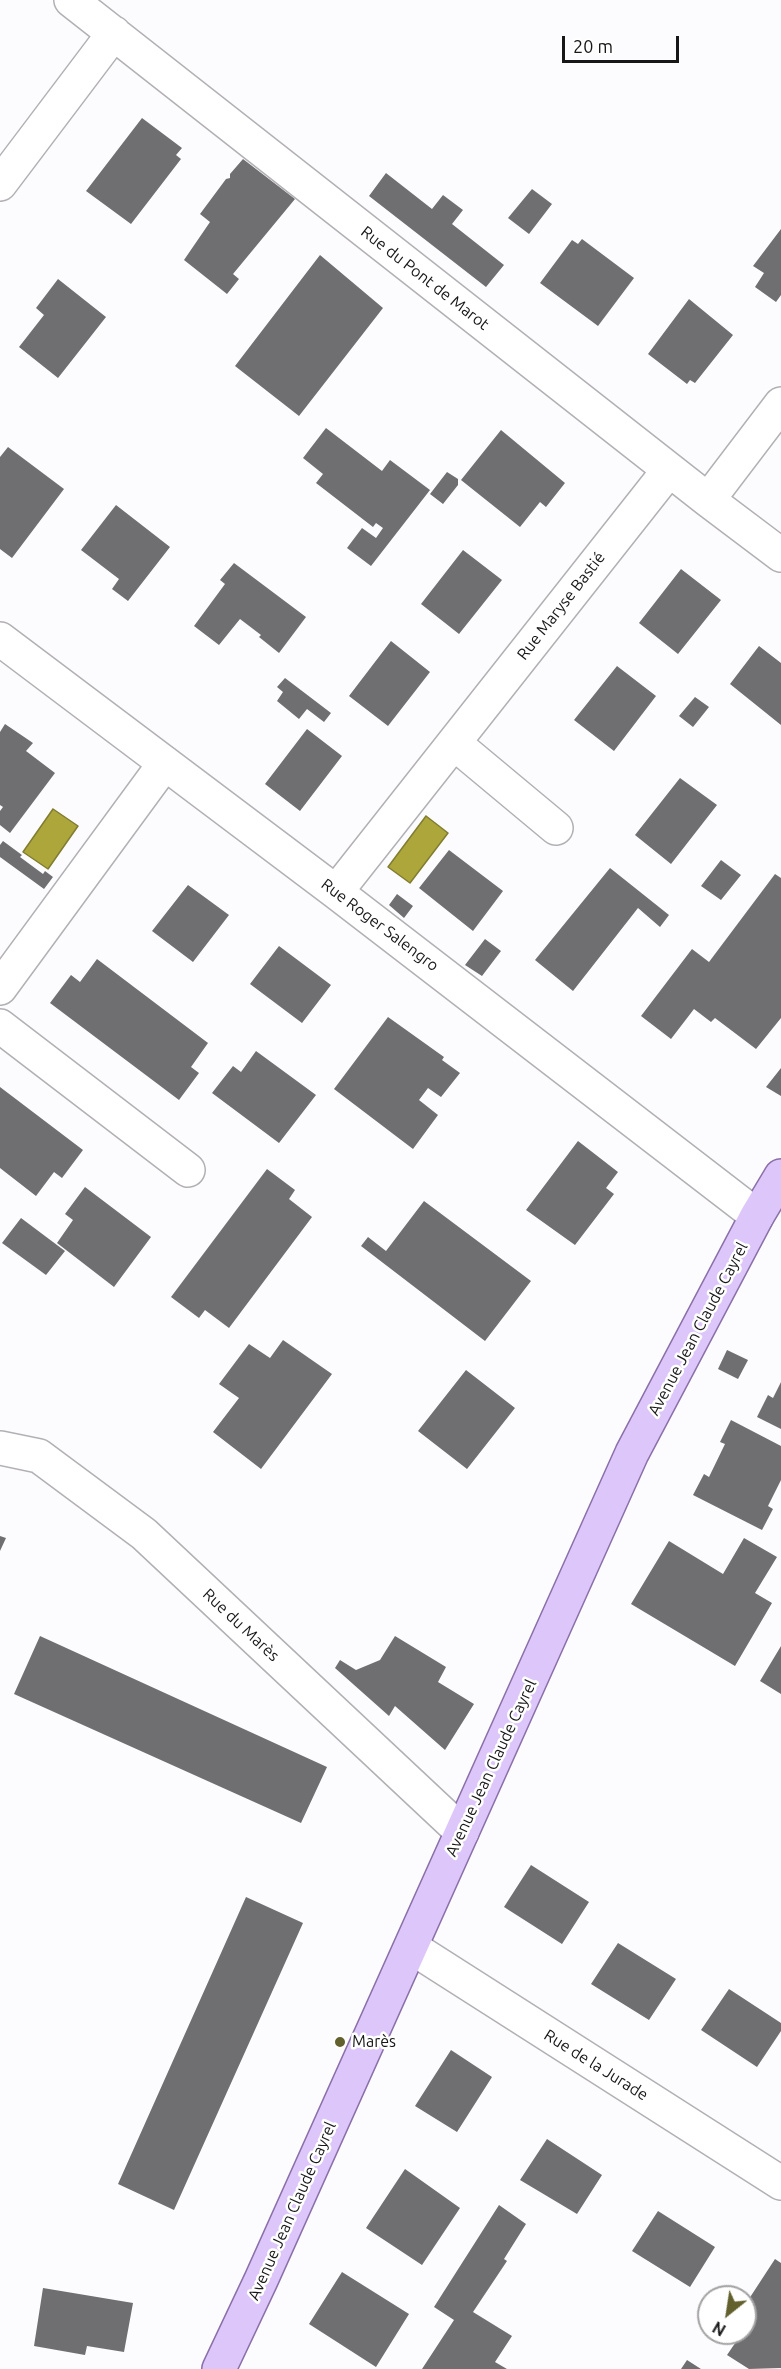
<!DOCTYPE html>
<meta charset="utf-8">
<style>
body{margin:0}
#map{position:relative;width:781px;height:2369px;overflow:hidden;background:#fcfbfe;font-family:Ubuntu,sans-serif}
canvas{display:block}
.north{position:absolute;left:697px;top:2285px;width:60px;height:60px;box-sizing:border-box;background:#fff;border:2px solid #a3a2a3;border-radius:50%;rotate:210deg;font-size:16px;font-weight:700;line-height:24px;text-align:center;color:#181718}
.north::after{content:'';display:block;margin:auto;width:21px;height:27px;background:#62602d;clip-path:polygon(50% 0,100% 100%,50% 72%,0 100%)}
.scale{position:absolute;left:562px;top:36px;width:117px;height:27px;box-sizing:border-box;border:3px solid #181718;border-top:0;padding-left:8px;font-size:18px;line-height:21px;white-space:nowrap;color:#181718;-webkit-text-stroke:4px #fff;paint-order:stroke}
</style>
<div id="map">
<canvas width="781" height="2369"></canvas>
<div class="north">N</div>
<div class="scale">20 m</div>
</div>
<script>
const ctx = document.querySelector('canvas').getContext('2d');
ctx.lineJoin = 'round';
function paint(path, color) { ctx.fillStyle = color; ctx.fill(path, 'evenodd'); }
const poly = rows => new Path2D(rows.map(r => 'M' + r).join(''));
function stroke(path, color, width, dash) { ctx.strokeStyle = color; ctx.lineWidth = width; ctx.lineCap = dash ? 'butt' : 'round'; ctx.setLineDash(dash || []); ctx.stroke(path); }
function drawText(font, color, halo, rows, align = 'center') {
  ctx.font = font + ' Ubuntu,sans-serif'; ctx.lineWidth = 5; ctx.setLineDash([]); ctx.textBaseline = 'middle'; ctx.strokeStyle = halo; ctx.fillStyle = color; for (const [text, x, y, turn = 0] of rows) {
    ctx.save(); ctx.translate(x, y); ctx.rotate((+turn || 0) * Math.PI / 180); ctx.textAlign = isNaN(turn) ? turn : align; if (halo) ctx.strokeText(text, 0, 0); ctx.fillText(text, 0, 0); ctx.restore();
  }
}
const water = poly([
 [53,809,78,826,48,869,23,852,53,809],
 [426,816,448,833,410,883,388,867,426,816]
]);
const building = poly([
 [142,118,182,148,176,155,181,159,131,224,86,191],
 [243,159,295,199,233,274,239,279,227,294,184,260,210,222,200,214,226,179,230,178,230,174],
 [386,173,432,209,443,195,463,210,452,224,504,265,486,287,369,196],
 [532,189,552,204,529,234,508,218],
 [781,229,781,295,776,302,755,287,764,273,753,266],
 [582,239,634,278,598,326,540,283,572,240,578,244],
 [320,255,383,308,299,416,235,366],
 [58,279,106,317,58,378,19,347,44,315,36,308],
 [689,299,733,335,695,383,690,380,687,384,648,354],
 [326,428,382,471,390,460,430,490,371,566,347,548,362,528,376,538,383,528,376,523,373,527,316,483,323,474,303,458],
 [501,430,565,483,546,507,540,502,520,527,461,480],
 [8,447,64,489,12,558,0,549,0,457],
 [447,472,458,479,458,485,443,504,430,494],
 [116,505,170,547,128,601,112,589,119,579,81,550],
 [463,550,502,580,459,634,421,604],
 [234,563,306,617,279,653,259,637,261,635,240,619,219,645,194,626,225,584,220,580],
 [681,569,721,600,678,654,639,623],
 [391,641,430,672,388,726,349,696],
 [759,646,781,663,781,725,730,684],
 [617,666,656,696,614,751,574,720],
 [285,678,331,713,324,722,307,709,299,719,277,701,283,692,277,687],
 [695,697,709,707,693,727,679,716],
 [5,724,33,743,26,751,55,773,10,833,0,825,0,811,3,807,0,805,0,732],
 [307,729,342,756,300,811,265,784],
 [680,778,717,805,671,864,635,835],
 [3,841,22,855,20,857,43,874,45,871,53,877,44,889,0,857,0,845],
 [449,850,503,891,473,931,419,888],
 [721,860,741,875,721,900,701,886],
 [610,868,669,915,660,927,638,908,573,991,535,960],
 [775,874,781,878,781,1018,756,1049,715,1018,711,1022,694,1009,671,1039,641,1016,692,949,709,962],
 [188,885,229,915,193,962,152,931],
 [397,894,413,906,404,918,389,905],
 [485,939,501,951,482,976,465,965],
 [279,946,331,985,302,1023,250,984],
 [97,959,208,1043,191,1067,199,1073,179,1100,50,1003,71,975,80,982],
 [388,1017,444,1057,442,1060,460,1073,441,1097,428,1088,419,1100,438,1115,413,1149,334,1089],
 [256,1051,316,1095,279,1143,212,1093,233,1066,241,1072],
 [781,1068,781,1096,766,1087],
 [0,1087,83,1150,62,1178,54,1172,36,1196,0,1168],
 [578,1141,618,1172,606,1188,614,1194,575,1245,526,1210],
 [267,1169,295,1190,289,1199,312,1217,229,1328,205,1310,199,1318,171,1297],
 [85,1187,151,1237,114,1287,57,1243,73,1220,65,1214],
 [424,1201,531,1281,485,1341,361,1246,368,1237,386,1251],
 [21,1218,65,1251,46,1275,2,1243],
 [283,1340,332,1374,261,1469,213,1432,239,1398,219,1384,249,1344,270,1358],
 [727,1350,748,1360,738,1379,718,1369],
 [466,1370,515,1408,467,1469,418,1431],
 [781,1382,781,1429,757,1417,768,1395,773,1398],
 [731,1420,781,1446,781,1480,768,1506,773,1509,762,1530,693,1495,704,1474,709,1477,725,1444,720,1442],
 [0,1536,6,1538,0,1551],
 [744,1538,777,1557,755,1593,772,1603,735,1666,631,1604,669,1541,723,1574],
 [40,1636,327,1767,301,1823,14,1694],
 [395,1636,446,1667,438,1682,474,1704,445,1750,395,1706,389,1716,335,1668,340,1660,356,1670,380,1660],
 [781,1646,781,1694,760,1681],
 [531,1865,589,1902,562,1944,504,1907],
 [246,1897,303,1923,174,2210,118,2184],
 [618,1943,676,1979,649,2020,591,1984],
 [729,1989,781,2023,781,2031,757,2067,701,2030],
 [451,2050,492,2077,457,2132,415,2106],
 [547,2139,602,2175,577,2214,520,2180],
 [405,2169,460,2208,422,2265,366,2228],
 [499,2205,526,2224,504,2259,507,2261,473,2312,512,2336,495,2362,507,2369,422,2369,454,2320,434,2307],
 [658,2211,715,2247,690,2287,632,2251],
 [775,2259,781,2263,781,2368,749,2369,727,2355,742,2333,745,2333,745,2305],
 [342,2272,409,2314,376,2367,309,2324],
 [43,2288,133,2303,124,2352,87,2346,85,2355,34,2346],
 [687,2360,701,2369,681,2369]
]);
const minor = poly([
 [71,0,708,500,781,555],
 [0,184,114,33],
 [708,500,781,404],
 [0,639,336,892,757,1216],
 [454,743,556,828],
 [336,892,669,470],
 [0,988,165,763],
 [0,1026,188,1170],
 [0,1448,39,1456,144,1534,462,1832],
 [411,1947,781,2183]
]);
const major = poly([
 [219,2369,261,2280,632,1453,757,1216,781,1176]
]);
const markers = [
 [340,2042,6,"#62602d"]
];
const streetNames = [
 ["Rue du Pont de Marot",425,278,38],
 ["Rue Maryse Bastié",561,606,-52],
 ["Rue Roger Salengro",380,925,37],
 ["Avenue Jean Claude Cayrel",698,1329,-62],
 ["Rue du Marès",241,1625,43],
 ["Avenue Jean Claude Cayrel",491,1768,-65],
 ["Rue de la Jurade",596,2065,32],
 ["Avenue Jean Claude Cayrel",292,2211,-66]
];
const poiNames = [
 ["Marès",352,2042]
];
paint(water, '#ada73b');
stroke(water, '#807c30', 1.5);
paint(building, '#6f6e71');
stroke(minor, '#b2b0b4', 36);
stroke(major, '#8a70a8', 36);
stroke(minor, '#fff', 33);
stroke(major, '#ddc6f9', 33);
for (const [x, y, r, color] of markers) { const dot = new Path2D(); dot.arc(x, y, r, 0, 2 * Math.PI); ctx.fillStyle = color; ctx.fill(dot); stroke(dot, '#fff', 2); }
drawText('16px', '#181718', '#fff', streetNames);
drawText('16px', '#181718', '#fff', poiNames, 'left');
</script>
